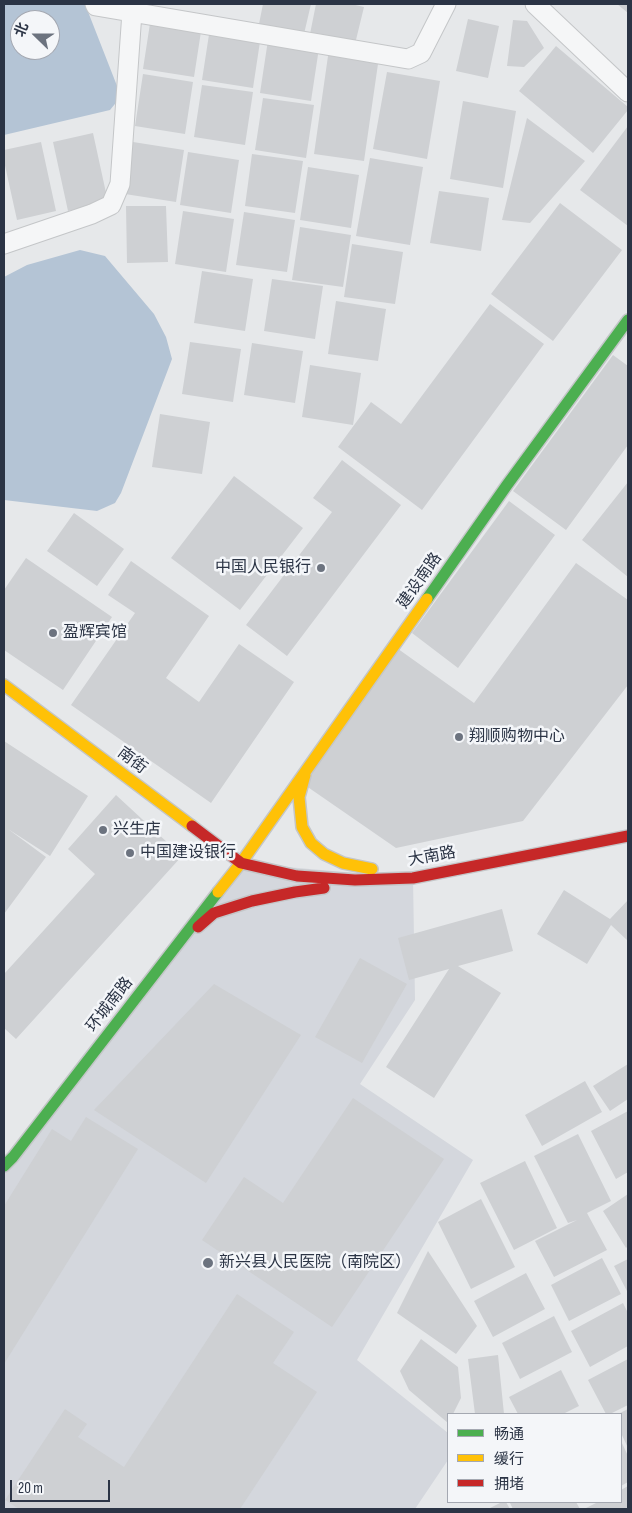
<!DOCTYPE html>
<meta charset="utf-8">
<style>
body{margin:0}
#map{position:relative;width:632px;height:1513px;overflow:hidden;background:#e6e8ea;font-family:"Sofia Sans Condensed","Noto Sans SC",sans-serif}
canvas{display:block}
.frame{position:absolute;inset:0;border:5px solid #2b3445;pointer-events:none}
.legend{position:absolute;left:447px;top:1413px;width:175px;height:90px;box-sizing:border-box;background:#f4f6f9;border:1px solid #a4a8b1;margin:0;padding:6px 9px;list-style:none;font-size:15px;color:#2b3445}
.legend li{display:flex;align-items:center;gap:10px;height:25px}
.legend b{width:25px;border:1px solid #a4a8b1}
.north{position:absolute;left:10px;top:10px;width:50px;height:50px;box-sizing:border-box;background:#f4f6f9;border:1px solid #a4a8b1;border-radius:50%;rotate:292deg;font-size:14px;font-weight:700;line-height:20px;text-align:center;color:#2b3445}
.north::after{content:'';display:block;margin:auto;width:18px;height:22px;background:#6c737f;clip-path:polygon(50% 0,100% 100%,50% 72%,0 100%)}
.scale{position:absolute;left:10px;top:1480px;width:100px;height:22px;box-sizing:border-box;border:2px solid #2b3445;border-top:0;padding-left:6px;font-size:15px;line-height:18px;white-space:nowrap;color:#2b3445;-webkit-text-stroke:4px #f4f6f9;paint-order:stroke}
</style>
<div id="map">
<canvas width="632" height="1513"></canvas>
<div class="frame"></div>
<ul class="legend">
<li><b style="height:6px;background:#4caf50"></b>畅通</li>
<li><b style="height:6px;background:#ffc107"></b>缓行</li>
<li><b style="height:6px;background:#c62828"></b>拥堵</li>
</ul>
<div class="north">北</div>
<div class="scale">20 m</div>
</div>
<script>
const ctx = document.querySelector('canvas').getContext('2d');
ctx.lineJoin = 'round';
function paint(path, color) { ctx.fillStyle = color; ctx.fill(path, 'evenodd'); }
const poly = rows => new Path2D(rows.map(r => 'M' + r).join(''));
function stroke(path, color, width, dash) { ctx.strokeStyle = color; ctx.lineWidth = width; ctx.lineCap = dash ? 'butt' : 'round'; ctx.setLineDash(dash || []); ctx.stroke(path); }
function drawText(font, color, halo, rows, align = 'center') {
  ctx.font = font + ' "Sofia Sans Condensed","Noto Sans SC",sans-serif'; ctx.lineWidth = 5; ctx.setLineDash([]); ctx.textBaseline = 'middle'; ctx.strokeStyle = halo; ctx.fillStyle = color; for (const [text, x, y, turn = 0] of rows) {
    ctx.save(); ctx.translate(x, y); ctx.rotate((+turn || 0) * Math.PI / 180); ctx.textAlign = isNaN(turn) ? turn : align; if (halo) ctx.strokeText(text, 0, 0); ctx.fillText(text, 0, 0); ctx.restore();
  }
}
const built = poly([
 [241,863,413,878,415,1000,360,1084,473,1160,357,1360,448,1433,448,1460,415,1509,4,1509,4,1166]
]);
const water = poly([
 [4,4,85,4,119,91,119,99,110,110,4,135],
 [20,20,50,20,50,50,20,50],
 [80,250,105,256,154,314,166,337,172,359,121,493,115,503,97,511,4,500,4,277,27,265]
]);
const building = poly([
 [263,4,311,4,304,34,259,24],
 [316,4,351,4,364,7,355,44,310,34],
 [617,4,628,4,628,13],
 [151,17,202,25,194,77,143,69],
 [468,19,499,26,488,78,456,71],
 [513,20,527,21,544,48,524,67,507,66],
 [210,28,261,35,253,88,202,80],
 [268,40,319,48,311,101,260,93],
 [556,46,628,107,628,110,593,153,519,91],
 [329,49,379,57,364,161,314,154],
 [387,72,440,81,427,159,373,149],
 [143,74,193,82,185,134,135,126],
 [202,85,253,92,245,145,194,137],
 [263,98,314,105,306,158,255,150],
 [463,101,516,111,503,188,450,179],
 [527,118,585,161,530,223,502,220],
 [628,126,628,226,580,190],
 [93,133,108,202,68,211,53,142],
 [41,142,56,211,17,220,4,161,4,150],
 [133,142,184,150,176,202,125,194],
 [188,152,239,160,231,213,180,205],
 [252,154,303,161,295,213,245,206],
 [370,158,423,167,410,245,356,236],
 [308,167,359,175,351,228,300,220],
 [439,191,489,198,481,251,430,243],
 [560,203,622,250,553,341,491,294],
 [126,206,166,206,168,262,127,263],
 [183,211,234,219,226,272,175,264],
 [244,212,295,220,287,272,236,265],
 [300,227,351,235,343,287,292,280],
 [352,244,403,252,395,304,344,297],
 [202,271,253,279,245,331,194,323],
 [272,279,323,286,315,339,264,331],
 [336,301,386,309,378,361,328,354],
 [490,304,544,344,422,510,338,447,371,402,401,424],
 [190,342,241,349,233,402,182,394],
 [252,343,303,351,295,403,244,395],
 [613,355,628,366,628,445,566,530,513,491],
 [310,365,361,373,353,425,302,417],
 [160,414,210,422,202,474,152,467],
 [342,460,401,505,287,656,246,625,332,512,313,498],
 [234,476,303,528,240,610,171,558],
 [628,482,628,577,582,540],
 [509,501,555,535,458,668,412,633],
 [74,513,124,549,97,586,47,551],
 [26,558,112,617,63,690,4,650,4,590],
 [131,561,209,616,166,678,199,702,239,644,294,682,211,803,71,705,135,613,108,595],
 [576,563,628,600,628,685,523,821,396,848,299,781,394,646,474,703],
 [4,741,88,796,50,856,8,829,46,857,4,914],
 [116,795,182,856,16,1039,4,1028,4,974,95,874,68,849],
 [564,890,610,919,628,900,628,941,611,925,587,964,537,934],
 [502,909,513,951,458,966,501,993,434,1098,386,1067,449,969,409,980,398,938],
 [360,958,407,984,362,1063,315,1037],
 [214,984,301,1035,206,1183,94,1110],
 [628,1064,628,1099,610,1111,593,1086],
 [585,1081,602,1112,542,1146,525,1115],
 [353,1098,444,1159,332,1327,202,1240,244,1177,283,1203],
 [628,1111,628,1172,616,1179,591,1131],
 [86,1117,138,1149,4,1364,4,1206,52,1129,71,1141],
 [578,1134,611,1201,587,1213,607,1250,554,1277,535,1241,577,1220,568,1223,534,1156],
 [525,1161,557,1228,514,1250,480,1183],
 [628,1194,628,1246,626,1248,603,1211],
 [481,1199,515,1267,471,1289,438,1222],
 [428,1251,477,1326,456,1354,397,1313],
 [602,1258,621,1294,569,1321,551,1285],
 [628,1259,628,1293,614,1266],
 [526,1273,545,1309,493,1337,474,1301],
 [237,1294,294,1332,273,1363,317,1392,240,1509,19,1509,5,1500,65,1409,87,1424,78,1437,124,1467],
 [623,1303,628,1313,628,1346,590,1367,571,1331],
 [554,1316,572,1352,520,1379,502,1343],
 [421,1339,458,1367,461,1398,453,1414,448,1414,448,1423,409,1390,400,1371],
 [498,1355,504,1414,475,1414,468,1359],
 [628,1359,628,1405,610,1414,606,1414,588,1380],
 [561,1370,579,1406,563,1414,518,1414,509,1397],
 [628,1409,628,1448,621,1433,621,1414,618,1414],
 [621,1441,628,1456,628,1482,621,1486],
 [628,1486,628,1509,584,1509,598,1502,621,1502,621,1490],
 [502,1502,506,1502,510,1509,488,1509],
 [513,1502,576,1502,580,1509,513,1509,510,1503]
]);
const lane = poly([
 [95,4,96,6,408,59,421,53,446,4],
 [535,4,628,92],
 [4,244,92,214,111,205,120,184,132,12]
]);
const fast = poly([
 [427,599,507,485,628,320],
 [4,1166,13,1157,218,892]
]);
const slow = poly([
 [4,685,192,826],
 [305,775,299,797,302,827,311,843,324,854,343,863,372,869],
 [218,892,241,863,427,599]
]);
const jam = poly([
 [192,826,241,863,297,876,355,880,413,878,628,836],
 [198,927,214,913,252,901,295,892,324,888]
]);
const markers = [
 [321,568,5,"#6c737f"],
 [53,633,5,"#6c737f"],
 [459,737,5,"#6c737f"],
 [103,830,5,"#6c737f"],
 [130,853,5,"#6c737f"],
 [208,1263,6,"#6c737f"]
];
const poiNames = [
 ["中国人民银行",311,568,"right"],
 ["盈辉宾馆",63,633],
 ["翔顺购物中心",469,737],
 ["兴生店",113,830],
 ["中国建设银行",140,853],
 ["新兴县人民医院（南院区）",219,1263]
];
const streetNames = [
 ["建设南路",420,581,-55],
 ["南街",132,761,37],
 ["大南路",432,857,-10],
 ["环城南路",110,1005,-52]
];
paint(built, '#d4d7dd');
paint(water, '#b4c4d5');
paint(building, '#ced0d3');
stroke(lane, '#c4c6c8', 21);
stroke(fast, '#c4c6c8', 14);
stroke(slow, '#c4c6c8', 14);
stroke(jam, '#c4c6c8', 14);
stroke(lane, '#f5f6f7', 19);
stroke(fast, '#4caf50', 11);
stroke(slow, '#ffc107', 11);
stroke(jam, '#c62828', 11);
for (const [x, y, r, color] of markers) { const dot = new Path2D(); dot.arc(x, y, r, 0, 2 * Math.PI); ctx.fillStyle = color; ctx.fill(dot); stroke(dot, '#f4f6f9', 2); }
drawText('16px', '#2b3445', '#f4f6f9', poiNames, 'left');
drawText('16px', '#2b3445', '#f4f6f9', streetNames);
</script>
